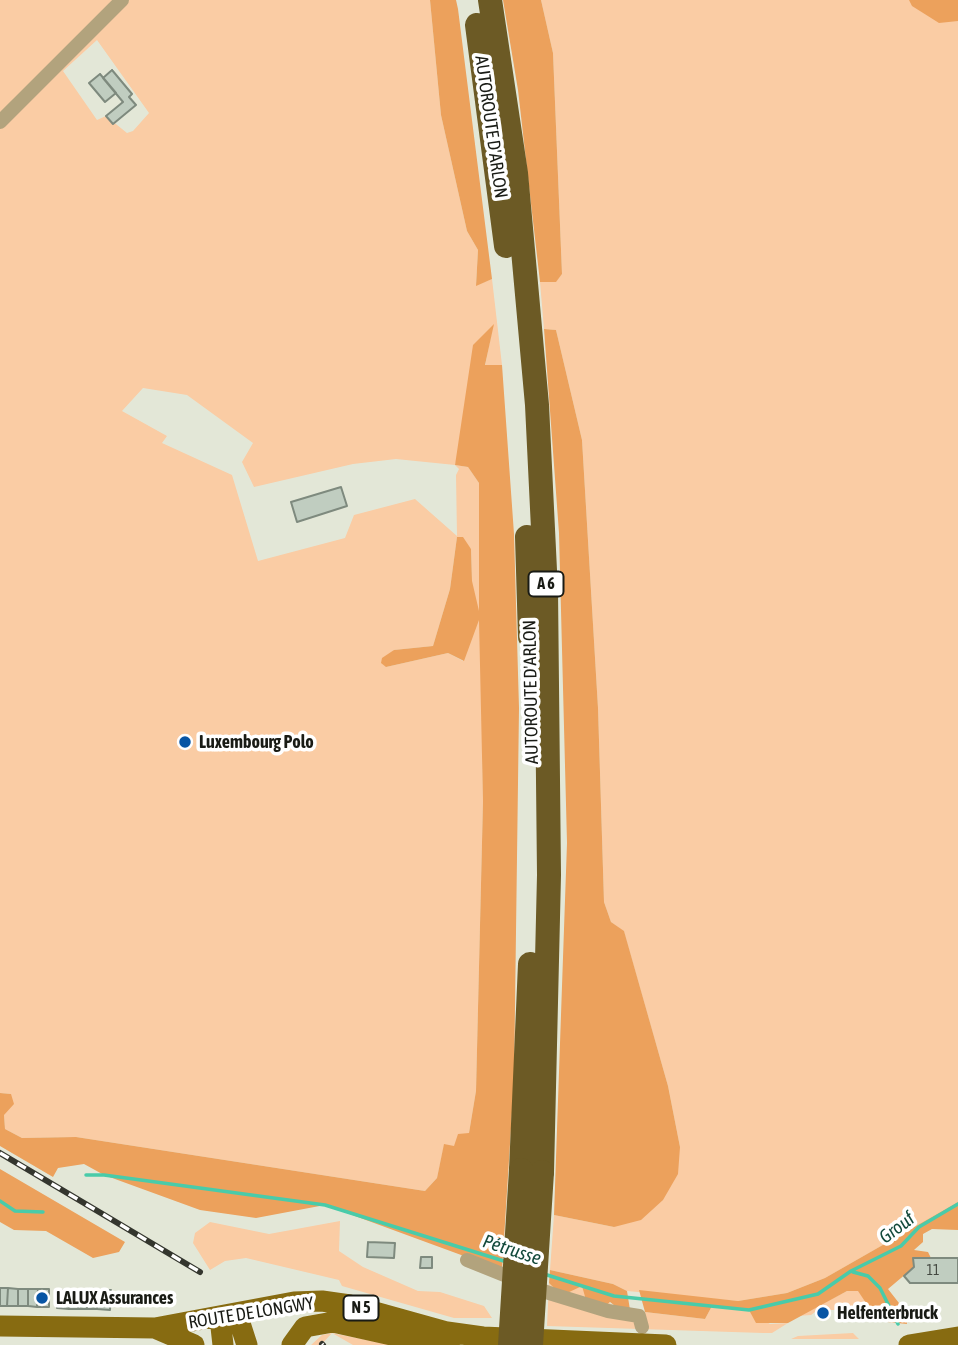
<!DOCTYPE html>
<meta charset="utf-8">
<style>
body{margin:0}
canvas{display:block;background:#e3e7d7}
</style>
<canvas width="958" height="1345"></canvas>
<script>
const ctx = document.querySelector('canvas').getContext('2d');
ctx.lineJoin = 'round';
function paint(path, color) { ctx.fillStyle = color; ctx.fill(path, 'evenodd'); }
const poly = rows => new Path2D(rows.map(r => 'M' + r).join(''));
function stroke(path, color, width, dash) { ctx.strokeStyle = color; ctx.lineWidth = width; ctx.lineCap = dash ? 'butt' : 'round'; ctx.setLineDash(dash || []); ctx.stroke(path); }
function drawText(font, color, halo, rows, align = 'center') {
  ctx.font = font + ' "Asap Condensed",sans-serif'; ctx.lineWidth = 7; ctx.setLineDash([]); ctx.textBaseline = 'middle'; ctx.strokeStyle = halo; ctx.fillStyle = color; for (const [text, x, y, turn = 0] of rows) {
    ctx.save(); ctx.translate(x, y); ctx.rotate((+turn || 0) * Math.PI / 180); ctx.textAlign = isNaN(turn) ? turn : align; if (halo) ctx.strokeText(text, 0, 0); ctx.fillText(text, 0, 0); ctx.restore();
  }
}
const green = poly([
 [0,0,430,0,441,115,467,231,478,250,476,285,492,279,502,365,485,366,493,326,455,465,468,467,479,483,483,801,476,1091,469,1133,454,1146,444,1146,437,1178,425,1191,76,1137,22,1138,5,1129,4,1115,11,1094,0,1093],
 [97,40,149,113,133,131,127,133,106,116,97,120,63,71],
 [143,388,187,395,253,443,242,462,254,487,353,464,396,459,455,465,459,469,456,475,457,536,415,499,354,515,345,538,258,561,232,475,162,443,167,436,122,411],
 [457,537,471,549,472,581,463,661,448,653,386,667,394,650,433,646,450,589],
 [541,0,958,0,958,1202,825,1278,787,1293,738,1301,627,1291,613,1284,550,1270,554,1215,614,1227,680,1147,668,1086,624,932,611,922,604,902,598,708,582,440,556,330,544,329,540,282,555,282,562,274,553,53],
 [340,1221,339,1251,363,1267,418,1291,440,1292,484,1306,492,1318,454,1318,342,1286,339,1280,246,1258,225,1261,210,1270,193,1243,195,1233,210,1222,269,1234],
 [549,1283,557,1291,582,1286,619,1309,705,1319,712,1306,749,1310,770,1324,788,1323,772,1333,763,1333,547,1326],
 [847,1291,859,1291,878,1321,847,1310,818,1310,811,1315,797,1316],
 [332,1333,392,1345,353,1345,332,1333,321,1345,311,1345,322,1335],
 [853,1333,859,1339,791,1339,798,1336]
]);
const forest = poly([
 [430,0,456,0,458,9,492,279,476,286,478,250,467,231,441,115],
 [503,0,541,0,553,53,562,274,556,282,540,282,518,90],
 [909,0,958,0,958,21,939,23,912,6],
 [494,324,485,365,502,365,514,534,519,708,514,1081,502,1270,325,1205,256,1218,200,1210,104,1175,84,1164,58,1168,53,1177,0,1146,0,1093,11,1094,14,1104,4,1115,5,1129,22,1138,76,1137,425,1191,437,1178,444,1144,454,1146,458,1134,469,1133,476,1091,483,801,479,620,464,661,448,653,386,667,381,663,382,658,394,650,433,646,450,589,457,537,463,537,471,549,472,581,479,611,479,483,468,467,455,465,473,345],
 [544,329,556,330,582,440,598,708,604,902,611,922,624,931,668,1086,680,1147,678,1174,663,1200,641,1220,614,1227,554,1215,567,843,559,533],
 [0,1169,125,1242,119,1252,93,1258,46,1231,14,1230,0,1222],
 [958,1202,958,1230,932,1229,923,1234,923,1242,914,1250,928,1252,931,1258,914,1259,914,1267,888,1289,906,1312,907,1324,878,1321,858,1291,847,1291,788,1323,756,1323,749,1310,712,1306,705,1319,645,1312,639,1290,738,1301,787,1293,825,1278],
 [550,1270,613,1284,627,1291,630,1310,619,1309,610,1302,605,1306,586,1300,582,1286,565,1294,557,1291,549,1283]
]);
const stream = poly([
 [86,1175,104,1175,325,1205,507,1262],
 [0,1201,15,1211,43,1212],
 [853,1272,868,1276,880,1288,898,1324],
 [544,1274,614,1296,749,1310,818,1294,851,1271,901,1246,919,1227,958,1204]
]);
const building = poly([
 [112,70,132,94,129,97,136,105,113,124,106,116,123,102,103,78,112,70],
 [100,74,116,93,105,102,89,83,100,74],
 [341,487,347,506,297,522,291,502,341,487],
 [368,1242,395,1243,394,1258,367,1257,368,1242],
 [421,1257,432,1257,432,1268,420,1268,421,1257],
 [913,1258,958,1258,958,1283,910,1283,904,1276,914,1267,913,1258],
 [0,1288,8,1288,7,1306,0,1306,0,1288],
 [8,1288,18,1289,18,1306,7,1306,8,1288],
 [18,1289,28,1289,28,1306,18,1306,18,1289],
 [28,1289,38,1289,37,1307,28,1306,28,1289],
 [38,1289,49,1289,49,1307,37,1307,38,1289],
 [57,1290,69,1290,69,1309,57,1308,57,1290],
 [69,1290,78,1290,78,1309,69,1309,69,1290],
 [78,1290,87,1290,87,1309,78,1309,78,1290],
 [87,1290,98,1290,97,1309,87,1309,87,1290],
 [98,1290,111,1290,110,1310,97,1309,98,1290]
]);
const street = poly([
 [0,122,122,0],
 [467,1260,549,1293,608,1311,639,1316,642,1327]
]);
const primary = poly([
 [237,1314,247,1345],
 [220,1318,223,1345],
 [0,1326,155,1328,294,1302,322,1301,350,1305,447,1332,483,1337,666,1345],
 [155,1328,194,1345],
 [292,1345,305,1327,333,1322,414,1340,450,1341],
 [909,1345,958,1337]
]);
const highway = poly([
 [490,0,516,173,537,405,546,591,549,875,542,1172],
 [477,25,506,246],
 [527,537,530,637],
 [521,1170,530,964]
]);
const rail = poly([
 [0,1153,200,1272],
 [322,1344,323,1345]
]);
const highwayBridge = poly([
 [510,1345,521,1170],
 [531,1345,542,1172]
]);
const markers = [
 [185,742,7,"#0855a4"],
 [42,1298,7,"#0855a4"],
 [823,1313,7,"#0855a4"]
];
const numberNames = [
 ["11",933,1271]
];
const shields = [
 [546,584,35],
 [361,1308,35]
];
const shieldNames = [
 ["A 6",546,584],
 ["N 5",361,1308]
];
const streetNames = [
 ["AUTOROUTE D'ARLON",491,127,82],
 ["AUTOROUTE D'ARLON",531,692,-91],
 ["ROUTE DE LONGWY",251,1313,-9]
];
const poiNames = [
 ["Luxembourg Polo",199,742],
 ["LALUX Assurances",56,1298],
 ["Helfenterbruck",837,1313]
];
const waterNames = [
 ["Grouf",897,1228,-37],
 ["Pétrusse",512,1250,18]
];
paint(green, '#facca4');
paint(forest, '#eca15c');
stroke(stream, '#49cba9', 3.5);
paint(building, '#c0cdc0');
stroke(building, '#7e8a7e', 2);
stroke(street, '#b2a37d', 14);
stroke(primary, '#876b11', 21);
stroke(highway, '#6c5a25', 24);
stroke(rail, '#34362e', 6);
stroke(rail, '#fff', 3.5, [10]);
stroke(highwayBridge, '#6c5a25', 24);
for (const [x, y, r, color] of markers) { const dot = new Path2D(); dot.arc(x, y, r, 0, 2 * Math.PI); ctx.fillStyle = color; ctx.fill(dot); stroke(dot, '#fff', 2.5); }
drawText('14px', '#434840', null, numberNames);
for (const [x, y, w] of shields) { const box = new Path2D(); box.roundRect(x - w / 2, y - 12.5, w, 25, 5); ctx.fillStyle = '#fff'; ctx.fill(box); stroke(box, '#191b15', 2); }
drawText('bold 16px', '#191b15', null, shieldNames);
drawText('18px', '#191b15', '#fff', streetNames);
drawText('bold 18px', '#191b15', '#fff', poiNames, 'left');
drawText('italic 19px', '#134a3c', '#fff', waterNames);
</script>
